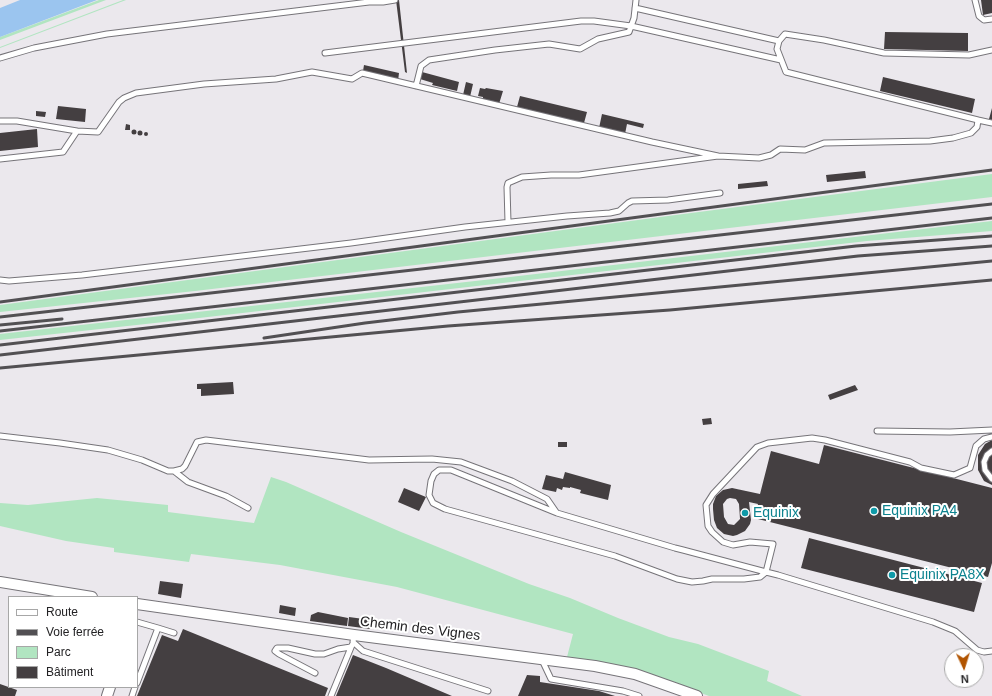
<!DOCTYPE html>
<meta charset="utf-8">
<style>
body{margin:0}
#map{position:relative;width:992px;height:696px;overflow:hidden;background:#ebe8ed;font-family:Arial,sans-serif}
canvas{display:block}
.legend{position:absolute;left:8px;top:596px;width:130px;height:92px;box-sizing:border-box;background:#fff;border:1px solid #a7a7a7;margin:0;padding:5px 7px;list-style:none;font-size:12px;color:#232224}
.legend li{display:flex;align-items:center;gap:8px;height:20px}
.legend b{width:20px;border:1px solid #a7a7a7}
.north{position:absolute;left:944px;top:648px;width:40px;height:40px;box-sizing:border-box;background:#fff;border:1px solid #a7a7a7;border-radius:50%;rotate:176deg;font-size:11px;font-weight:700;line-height:16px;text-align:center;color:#232224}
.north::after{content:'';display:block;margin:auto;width:14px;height:18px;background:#b15400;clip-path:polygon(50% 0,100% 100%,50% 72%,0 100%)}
</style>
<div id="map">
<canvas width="992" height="696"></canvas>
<ul class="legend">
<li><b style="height:5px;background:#fff"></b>Route</li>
<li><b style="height:5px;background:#525053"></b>Voie ferrée</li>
<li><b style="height:11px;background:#b1e5c1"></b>Parc</li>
<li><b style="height:11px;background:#443f41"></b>Bâtiment</li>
</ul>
<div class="north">N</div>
</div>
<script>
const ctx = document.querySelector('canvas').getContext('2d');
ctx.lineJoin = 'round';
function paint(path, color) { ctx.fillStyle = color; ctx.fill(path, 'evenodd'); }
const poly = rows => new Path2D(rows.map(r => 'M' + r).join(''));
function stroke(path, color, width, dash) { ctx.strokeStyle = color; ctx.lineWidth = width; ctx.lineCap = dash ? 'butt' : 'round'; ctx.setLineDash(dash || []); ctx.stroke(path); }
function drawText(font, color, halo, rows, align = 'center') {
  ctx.font = font + ' Arial,sans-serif'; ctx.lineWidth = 4; ctx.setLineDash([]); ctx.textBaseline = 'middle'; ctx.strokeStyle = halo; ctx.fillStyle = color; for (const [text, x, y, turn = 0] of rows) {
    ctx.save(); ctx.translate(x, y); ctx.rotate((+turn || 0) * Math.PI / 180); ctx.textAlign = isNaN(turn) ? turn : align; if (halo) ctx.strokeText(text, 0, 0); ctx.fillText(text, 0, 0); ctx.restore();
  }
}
const green = poly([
 [99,0,106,0,0,40,0,37],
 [123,0,126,0,0,48,0,47],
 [992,174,992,197,195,291,0,312,0,305,668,216],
 [992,221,992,231,867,241,173,321,0,340,0,334,484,280],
 [271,477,286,482,401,532,529,584,570,598,618,618,669,637,698,644,769,671,767,681,802,696,709,696,636,669,567,657,573,634,397,587,280,565,191,554,189,562,114,552,114,548,66,541,0,526,0,503,28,505,97,498,168,505,168,512,254,523]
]);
const water = poly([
 [20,0,97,0,0,37,0,8]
]);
const building = poly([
 [396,0,399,0,407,73,405,72],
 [981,0,992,0,992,13,983,15],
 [885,32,968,33,968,51,884,49],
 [364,65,399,73,398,81,363,71],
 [422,72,459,82,457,91,432,85,433,83,420,79],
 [883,77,975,99,972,113,880,91],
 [466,82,473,84,470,97,463,95],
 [480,88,485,89,486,88,503,91,499,104,483,100,483,97,478,96],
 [520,96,587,112,584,123,517,107],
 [58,106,86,109,85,122,56,119],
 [992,108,992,120,989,119],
 [36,111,46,112,45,117,36,116],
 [602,114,644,124,643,128,627,124,625,134,599,128],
 [126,124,130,125,130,130,125,130],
 [37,129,38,147,0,151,0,133],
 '131.5 132a2.5 2.5 0 1 1 5 0a2.5 2.5 0 1 1-5 0Z',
 '137.5 133a2.5 2.5 0 1 1 5 0a2.5 2.5 0 1 1-5 0Z',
 '144 134a2 2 0 1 1 4 0a2 2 0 1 1-4 0Z',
 [865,171,866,178,827,182,826,175],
 [767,181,768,186,738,189,738,184],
 [233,382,234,394,201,396,201,389,197,389,197,384],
 [855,385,858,390,830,400,828,395],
 [711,418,712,424,703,425,702,419],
 [992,440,992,485,984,481,978,470,978,455,985,444],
 [558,442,567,442,567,447,558,447],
 [824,445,992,488,992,563,988,577,754,518,758,504,749,502,751,520,750,524,745,531,737,535,733,536,724,534,717,528,714,520,713,509,713,504,716,496,723,490,732,488,760,494,771,451,819,464],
 [730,498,736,499,739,504,740,519,734,525,728,524,724,517,723,504,727,499],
 [565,472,611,485,608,500,580,493,581,490,570,487,570,488,563,487,562,490,557,488,556,492,542,489,546,475,563,479],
 [404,488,426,497,419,511,398,502],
 [809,538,982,583,974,612,801,568],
 [160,581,183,584,181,598,158,594],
 [280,605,296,608,295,616,279,613],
 [318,612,348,618,347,626,310,621,311,615],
 [349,617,371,620,370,629,348,626],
 [183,629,328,688,325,696,137,696,162,635,178,641],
 [353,655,386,668,452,696,336,696],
 [527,675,540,676,540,682,599,691,615,696,518,696],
 [0,684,17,690,15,696,0,696]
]);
const lane = poly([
 [975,0,979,16,984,20,992,19],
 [635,8,779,41,777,49,786,72,978,120],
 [779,41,785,34,824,40,884,53,969,55,992,50],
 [325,53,581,21,594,21,631,26,781,60],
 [0,58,34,48,107,34,369,2,383,2,395,0],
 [416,86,421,66,429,60,495,50,549,44,580,49,598,39,629,32,634,18,636,0],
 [0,121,17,121,77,131,63,152,0,159],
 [77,131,98,132,119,102,124,98,136,93,204,84,276,79,312,72,352,79,362,73,652,142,718,156],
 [508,222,507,187,508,183,522,177,551,175,579,175,718,156,759,158,771,155,780,149,805,150,824,143,930,141,953,138,971,133,977,127,978,120,992,123],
 [0,280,9,281,82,275,351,243,465,227,567,216,610,213,619,211,628,203,632,201,668,200,720,193],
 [877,431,950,432,992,430],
 [0,436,60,443,108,450,142,460,168,471,174,471,188,482,226,496,248,508],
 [992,437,984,439,976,446,970,468,954,475,921,468,910,462,825,440,812,438,768,443,757,447,713,494,706,505,708,526,712,532,723,542,733,545,750,542,773,544,766,572,760,577,744,579,712,579,703,581,692,582,677,579,615,556,445,509,433,503,429,495,431,481,434,474,439,470,451,470,557,513,675,548,683,550,766,572,778,575,933,622,955,631,977,650,984,652,992,651],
 [992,451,987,455,984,462,985,470,992,479],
 [174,471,182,469,185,466,197,442,206,440,369,460,432,459,461,462,512,481,547,499,556,512],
 [137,622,158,628,137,683],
 [158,628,174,633],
 [354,635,353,642,363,651,488,691],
 [542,660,551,679,623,691,639,696],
 [315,673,279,654,275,651,277,648,288,648,315,654,324,654,338,649,351,647],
 [132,696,135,687],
 [331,696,352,645]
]);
const street = poly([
 [0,582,92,597],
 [137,604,354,635,595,666,635,674,697,696],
 [107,696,110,687]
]);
const rail = poly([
 [0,302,992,170],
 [0,317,992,204],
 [0,325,62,319],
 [0,331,992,218],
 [264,338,365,323,458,312,992,261],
 [0,345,856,246,992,236],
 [0,355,858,256,992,246],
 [0,368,448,326,670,310,992,280]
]);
const markers = [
 [874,511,4,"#0f9aa8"],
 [745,513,4,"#0f9aa8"],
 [892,575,4,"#0f9aa8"]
];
const cultureNames = [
 ["Equinix PA4",882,511],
 ["Equinix",753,513],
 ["Equinix PA8X",900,575]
];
const streetNames = [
 ["Chemin des Vignes",420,629,7]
];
paint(green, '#b1e5c1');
paint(water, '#9bc5ef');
paint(building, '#443f41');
stroke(lane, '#767479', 7);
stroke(street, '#767479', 12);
stroke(lane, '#fff', 5);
stroke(street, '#fff', 10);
stroke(rail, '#525053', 3);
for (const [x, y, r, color] of markers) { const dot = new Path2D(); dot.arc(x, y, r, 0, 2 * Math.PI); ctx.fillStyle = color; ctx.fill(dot); stroke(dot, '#fff', 1.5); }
drawText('14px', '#0d838f', '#fff', cultureNames, 'left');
drawText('14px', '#232224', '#fff', streetNames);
</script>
